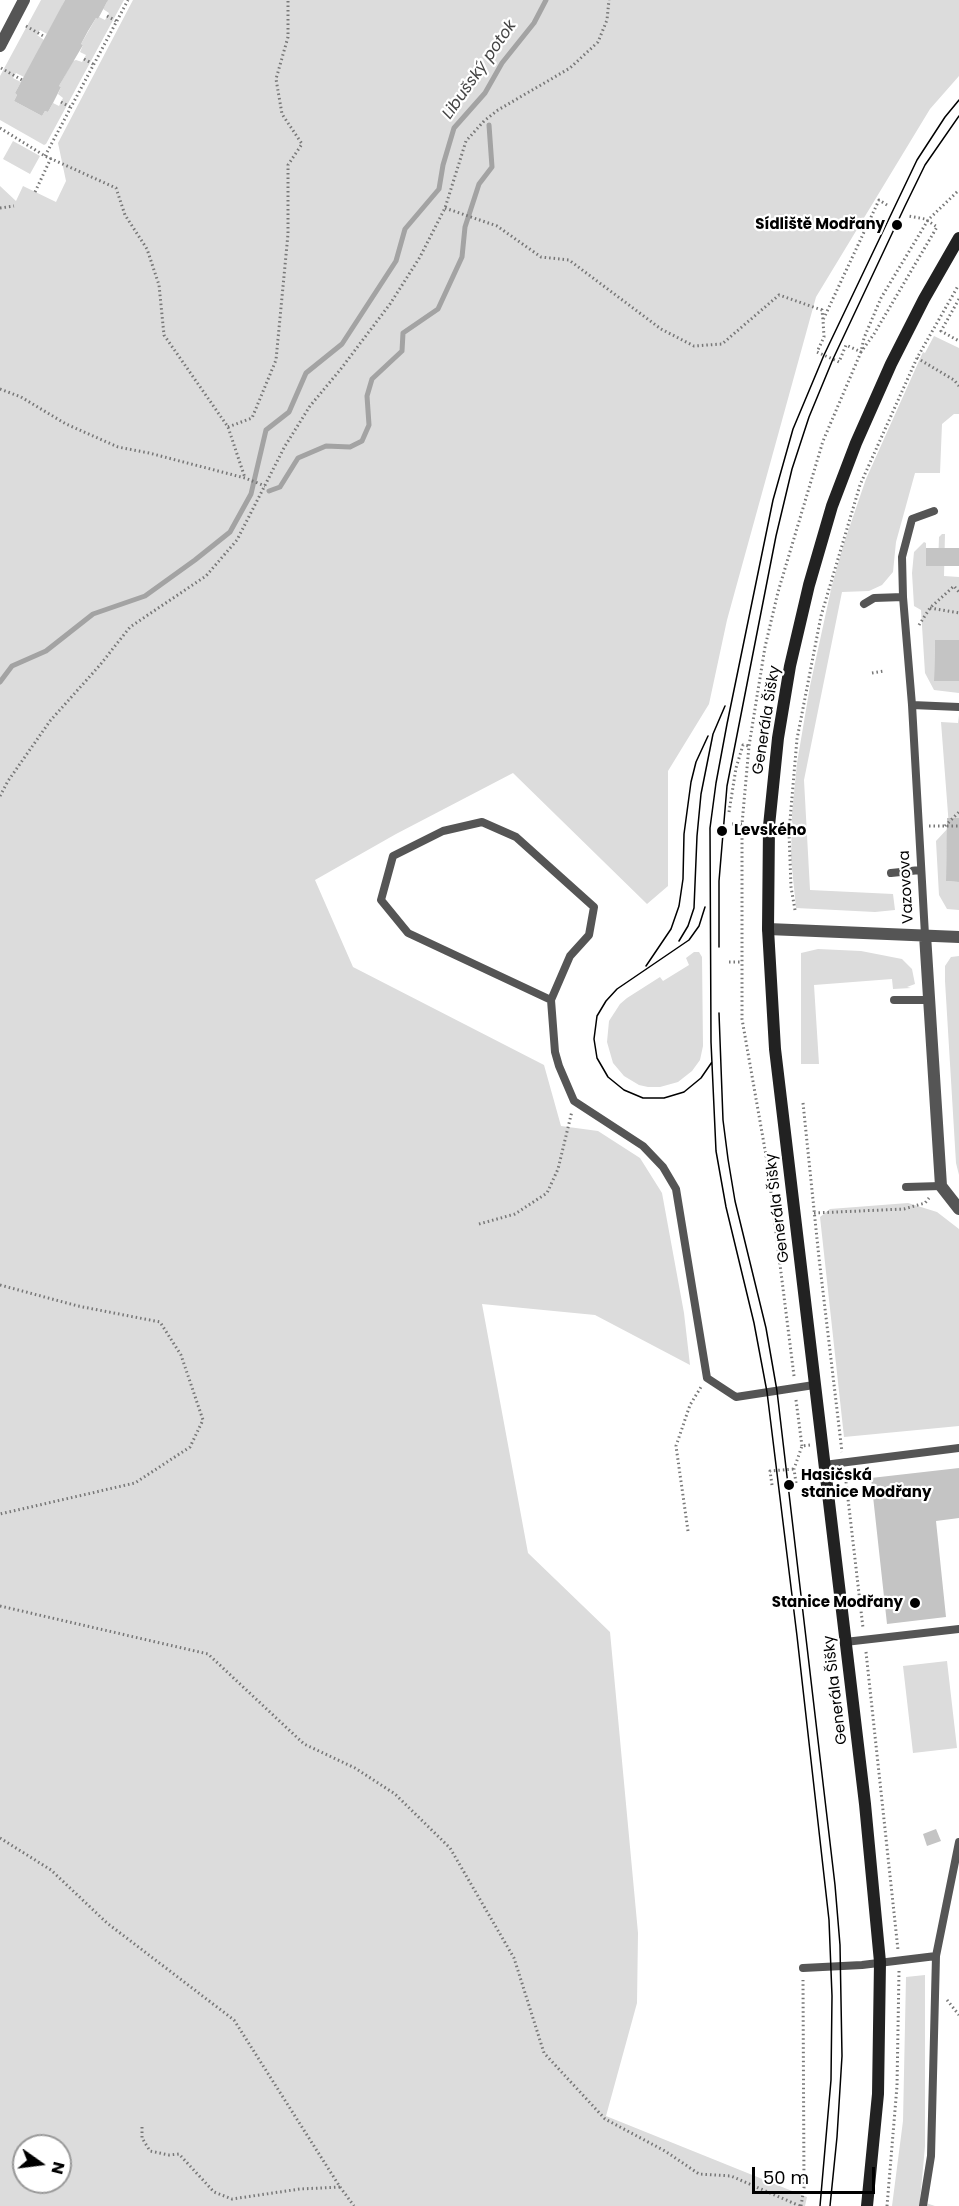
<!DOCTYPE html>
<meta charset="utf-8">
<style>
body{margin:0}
#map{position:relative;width:959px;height:2206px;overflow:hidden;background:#fff;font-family:Poppins,sans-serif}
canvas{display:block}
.north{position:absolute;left:12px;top:2134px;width:60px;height:60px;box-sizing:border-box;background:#fff;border:2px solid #999;border-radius:50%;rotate:104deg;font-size:16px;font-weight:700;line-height:24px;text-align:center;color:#000}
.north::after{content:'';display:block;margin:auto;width:21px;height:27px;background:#000;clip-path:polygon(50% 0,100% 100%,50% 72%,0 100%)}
.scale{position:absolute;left:752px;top:2167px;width:123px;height:27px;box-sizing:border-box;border:3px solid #000;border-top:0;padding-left:8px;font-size:18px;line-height:21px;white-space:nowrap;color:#000;-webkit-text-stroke:4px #fff;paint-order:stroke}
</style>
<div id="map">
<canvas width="959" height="2206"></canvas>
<div class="north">N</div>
<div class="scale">50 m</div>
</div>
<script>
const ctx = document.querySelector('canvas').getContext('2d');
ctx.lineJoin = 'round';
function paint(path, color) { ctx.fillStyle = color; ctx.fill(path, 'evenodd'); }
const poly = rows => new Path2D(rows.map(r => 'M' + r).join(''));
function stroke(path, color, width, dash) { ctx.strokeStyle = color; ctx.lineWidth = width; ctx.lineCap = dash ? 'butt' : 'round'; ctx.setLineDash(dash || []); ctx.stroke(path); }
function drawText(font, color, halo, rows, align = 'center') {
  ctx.font = font + ' Poppins,sans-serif'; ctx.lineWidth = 4.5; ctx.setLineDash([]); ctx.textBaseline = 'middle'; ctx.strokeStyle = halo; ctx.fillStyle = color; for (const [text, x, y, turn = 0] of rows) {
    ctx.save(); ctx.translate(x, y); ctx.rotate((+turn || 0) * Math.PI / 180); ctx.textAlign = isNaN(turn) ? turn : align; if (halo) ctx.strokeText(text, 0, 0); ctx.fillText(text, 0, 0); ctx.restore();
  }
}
const green = poly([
 [41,0,65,0,62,6,64,7,47,34,40,30,37,35,44,40,39,49,41,50,24,77,16,73,13,78,21,82,15,93,17,95,14,101,42,116,45,111,48,112,53,103,59,106,63,98,58,94,61,87,59,86,73,61,76,60,82,62,86,55,80,52,83,45,81,44,96,18,98,19,99,17,105,20,109,13,103,9,107,2,105,0,124,0,46,144,44,145,0,120,0,76],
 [133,0,959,0,959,76,930,109,816,297,727,620,709,704,668,771,668,886,647,904,513,773,396,834,315,880,353,967,544,1065,561,1126,598,1131,640,1158,662,1193,684,1313,690,1365,595,1315,482,1304,528,1553,610,1632,638,1933,637,2003,606,2116,807,2197,805,2206,0,2206,0,186,16,201,23,186,56,202,66,181,58,143],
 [24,2146,60,2146,60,2182,24,2182],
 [13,141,40,156,30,174,3,159],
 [934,336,959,348,959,414,954,414,942,424,940,473,915,473,896,542,893,572,882,585,869,591,842,592,804,780,810,890,893,894,895,910,875,912,796,908,791,858,792,813,797,763,810,686,832,585,844,543,866,479,923,352,925,353],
 [942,534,945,534,944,576,959,577,959,640,935,640,934,680,959,681,959,693,934,690,925,673,921,610,914,606,912,573,914,552,924,542,926,543,926,565,938,566,939,537],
 [959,715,959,841,947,841,946,881,959,882,959,910,947,909,939,895,936,841,949,827,941,722,958,723],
 [818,949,861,951,902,959,912,969,915,984,907,987,911,988,893,989,892,979,814,985,819,1064,801,1064,801,953],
 [694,952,699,952,702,957,703,1046,700,1060,692,1071,678,1082,660,1087,648,1087,639,1085,624,1076,613,1063,607,1042,609,1021,620,1004,627,998,660,977,663,981,689,965,686,958],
 [959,956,959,1175,956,1163,945,981,945,966,951,957],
 [908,1203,937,1212,959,1229,959,1426,844,1437,820,1217,830,1209],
 [947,1661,957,1748,913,1753,903,1666],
 [925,1975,925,2146,920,2201,935,2206,892,2206,903,2121,906,1977]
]);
const stream = poly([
 [269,491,280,487,298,458,326,446,350,447,362,441,369,425,367,396,372,379,402,351,403,333,438,309,462,257,465,227,479,184,492,167,489,125],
 [0,682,12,666,46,651,93,614,145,596,195,560,230,532,251,494,266,430,289,412,306,373,342,344,396,261,405,229,439,189,443,165,454,128,485,93,502,63,534,23,546,0]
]);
const building = poly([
 [65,0,108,0,98,19,96,18,88,31,81,44,83,45,59,86,61,87,53,103,48,112,45,111,42,116,14,101,17,95,15,93],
 [926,548,959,548,959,566,926,566],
 [935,640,959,640,959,681,934,681],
 [947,818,959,818,959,882,946,881],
 [959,1468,959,1518,936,1521,946,1617,887,1624,871,1478],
 [936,1829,941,1841,927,1846,923,1834]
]);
const path = poly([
 [107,16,116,21],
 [26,26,45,37],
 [84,59,93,64],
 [1,68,22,80],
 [61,102,70,107],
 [0,128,45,156,116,188,125,215,147,249,159,285,164,335,228,427,245,478],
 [45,156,128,0],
 [35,192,51,158],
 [887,205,879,200,823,320,824,337,817,352,839,362,846,345,861,352,874,334,937,227,925,219,908,216],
 [0,208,14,206],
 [445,208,497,226,541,257,569,260,661,329,694,346,722,344,779,295,822,310,823,320],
 [959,299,941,331,959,341],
 [917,358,954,380,959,386],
 [0,389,21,397,66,424,118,447,149,453,245,478,265,486],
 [228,427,252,418,276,360,288,234,288,165,302,144,282,114,276,79,288,37,288,0],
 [930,608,959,613],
 [919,625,930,608,954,586,959,592],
 [872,673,884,671],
 [0,796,8,781,50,721,100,665,130,627,206,576,237,540,285,446,310,406,340,370,390,304,420,257,445,208,466,141,484,121,498,110,570,68,598,42,607,20,609,0],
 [729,812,736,768,743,745,749,746],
 [732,824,742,824],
 [929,826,959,826],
 [945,826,959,812],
 [795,910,791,887,789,832,797,739,821,616,860,485,917,358,958,286],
 [729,962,741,962],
 [803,1103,819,1258,842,1452],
 [814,1213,904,1209,925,1203,929,1198],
 [479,1224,515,1214,547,1193,558,1169,572,1111],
 [0,1285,78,1306,160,1322,181,1355,203,1420,190,1447,135,1483,0,1514],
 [794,1376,767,1161,742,1019,742,824,749,746,765,647,778,592,823,441,861,352,864,338,881,298,928,220,959,190],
 [796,1400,802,1446],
 [845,1473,863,1628],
 [796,1483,794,1469,802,1446,810,1445],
 [772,1485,770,1471,794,1469],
 [688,1531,676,1446,690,1405,701,1387],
 [0,1606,208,1654,304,1744,355,1768,395,1794,450,1848,514,1958,544,2053,605,2119,665,2151,699,2174,731,2176,800,2206],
 [866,1652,898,1950],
 [0,1838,51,1870,107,1923,234,2020,340,2187,300,2189,232,2199,214,2192,179,2154,169,2155,150,2151,142,2138,142,2127],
 [947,2000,959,2015],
 [340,2187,354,2206],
 [801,2206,804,2188,803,1980],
 [887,2206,897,2086,899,1971]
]);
const service = poly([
 [903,597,902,557,912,519,934,511],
 [864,604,874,598,903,597,912,705,925,935],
 [912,705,959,707],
 [891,873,920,870],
 [551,1000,408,933,381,900,393,856,443,831,482,822,516,837,594,907,589,935,570,956,551,1000,555,1052,559,1066,574,1101,643,1146,663,1167,676,1189,707,1378,736,1397,814,1385],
 [894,1000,930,1000],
 [906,1187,941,1186],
 [824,1465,959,1448],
 [845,1642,959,1629],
 [803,1968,862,1965,936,1956,959,1842],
 [923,2206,931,2156,936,1956]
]);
const minor = poly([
 [0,46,24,0],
 [768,929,959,937],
 [925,935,941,1186,959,1209]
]);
const secondary = poly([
 [867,2206,878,2094,880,1962,865,1804,775,1049,768,929,769,826,778,738,790,666,809,585,832,506,856,443,891,364,924,299,959,238]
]);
const tram = poly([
 [705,907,699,926,689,940,617,989,606,1001,597,1016,594,1039,597,1058,608,1077,624,1090,643,1098,664,1098,684,1092,701,1078,712,1062],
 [679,941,688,926,694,908,697,836,701,794,713,734,725,706],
 [719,947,719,881,727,786,776,536,792,469,809,417,833,359,905,206,925,165,959,116],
 [646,966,671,929,679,906,683,879,684,834,691,782,696,762,708,736],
 [719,1013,723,1120,728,1159,735,1201,766,1328,777,1391,835,1885,840,1945,842,2056,837,2137,830,2206],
 [820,2206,831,2080,832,1996,829,1920,797,1636,767,1392,754,1323,726,1207,716,1151,711,1042,710,828,716,783,727,724,773,500,793,429,824,355,917,160,945,117,959,100]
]);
const markers = [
 [897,225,6,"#000"],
 [722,831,6,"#000"],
 [789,1485,6,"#000"],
 [915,1603,6,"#000"]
];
const poiNames = [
 ["Sídliště Modřany",885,225],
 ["Levského",734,831,"left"],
 ["Hasičská",801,1476,"left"],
 ["stanice Modřany",801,1493,"left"],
 ["Stanice Modřany",903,1603]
];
const streetNames = [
 ["Generála Šišky",767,720,-81],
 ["Vazovova",907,887,-93],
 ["Generála Šišky",778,1208,-97],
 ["Generála Šišky",836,1690,-97]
];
const waterNames = [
 ["Libušský potok",480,70,-55]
];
paint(green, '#dcdcdc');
stroke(stream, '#a3a3a3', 5);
paint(building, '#c4c4c4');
stroke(path, '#777', 3, [1.5, 3]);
stroke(service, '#555', 8);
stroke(minor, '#555', 12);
stroke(secondary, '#222', 12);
stroke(tram, '#000', 1.5);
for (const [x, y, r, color] of markers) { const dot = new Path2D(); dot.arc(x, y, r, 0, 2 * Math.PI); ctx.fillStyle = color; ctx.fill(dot); stroke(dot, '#fff', 2); }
drawText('bold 15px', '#000', '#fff', poiNames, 'right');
drawText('15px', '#000', '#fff', streetNames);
drawText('italic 16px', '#444', '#fff', waterNames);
</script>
